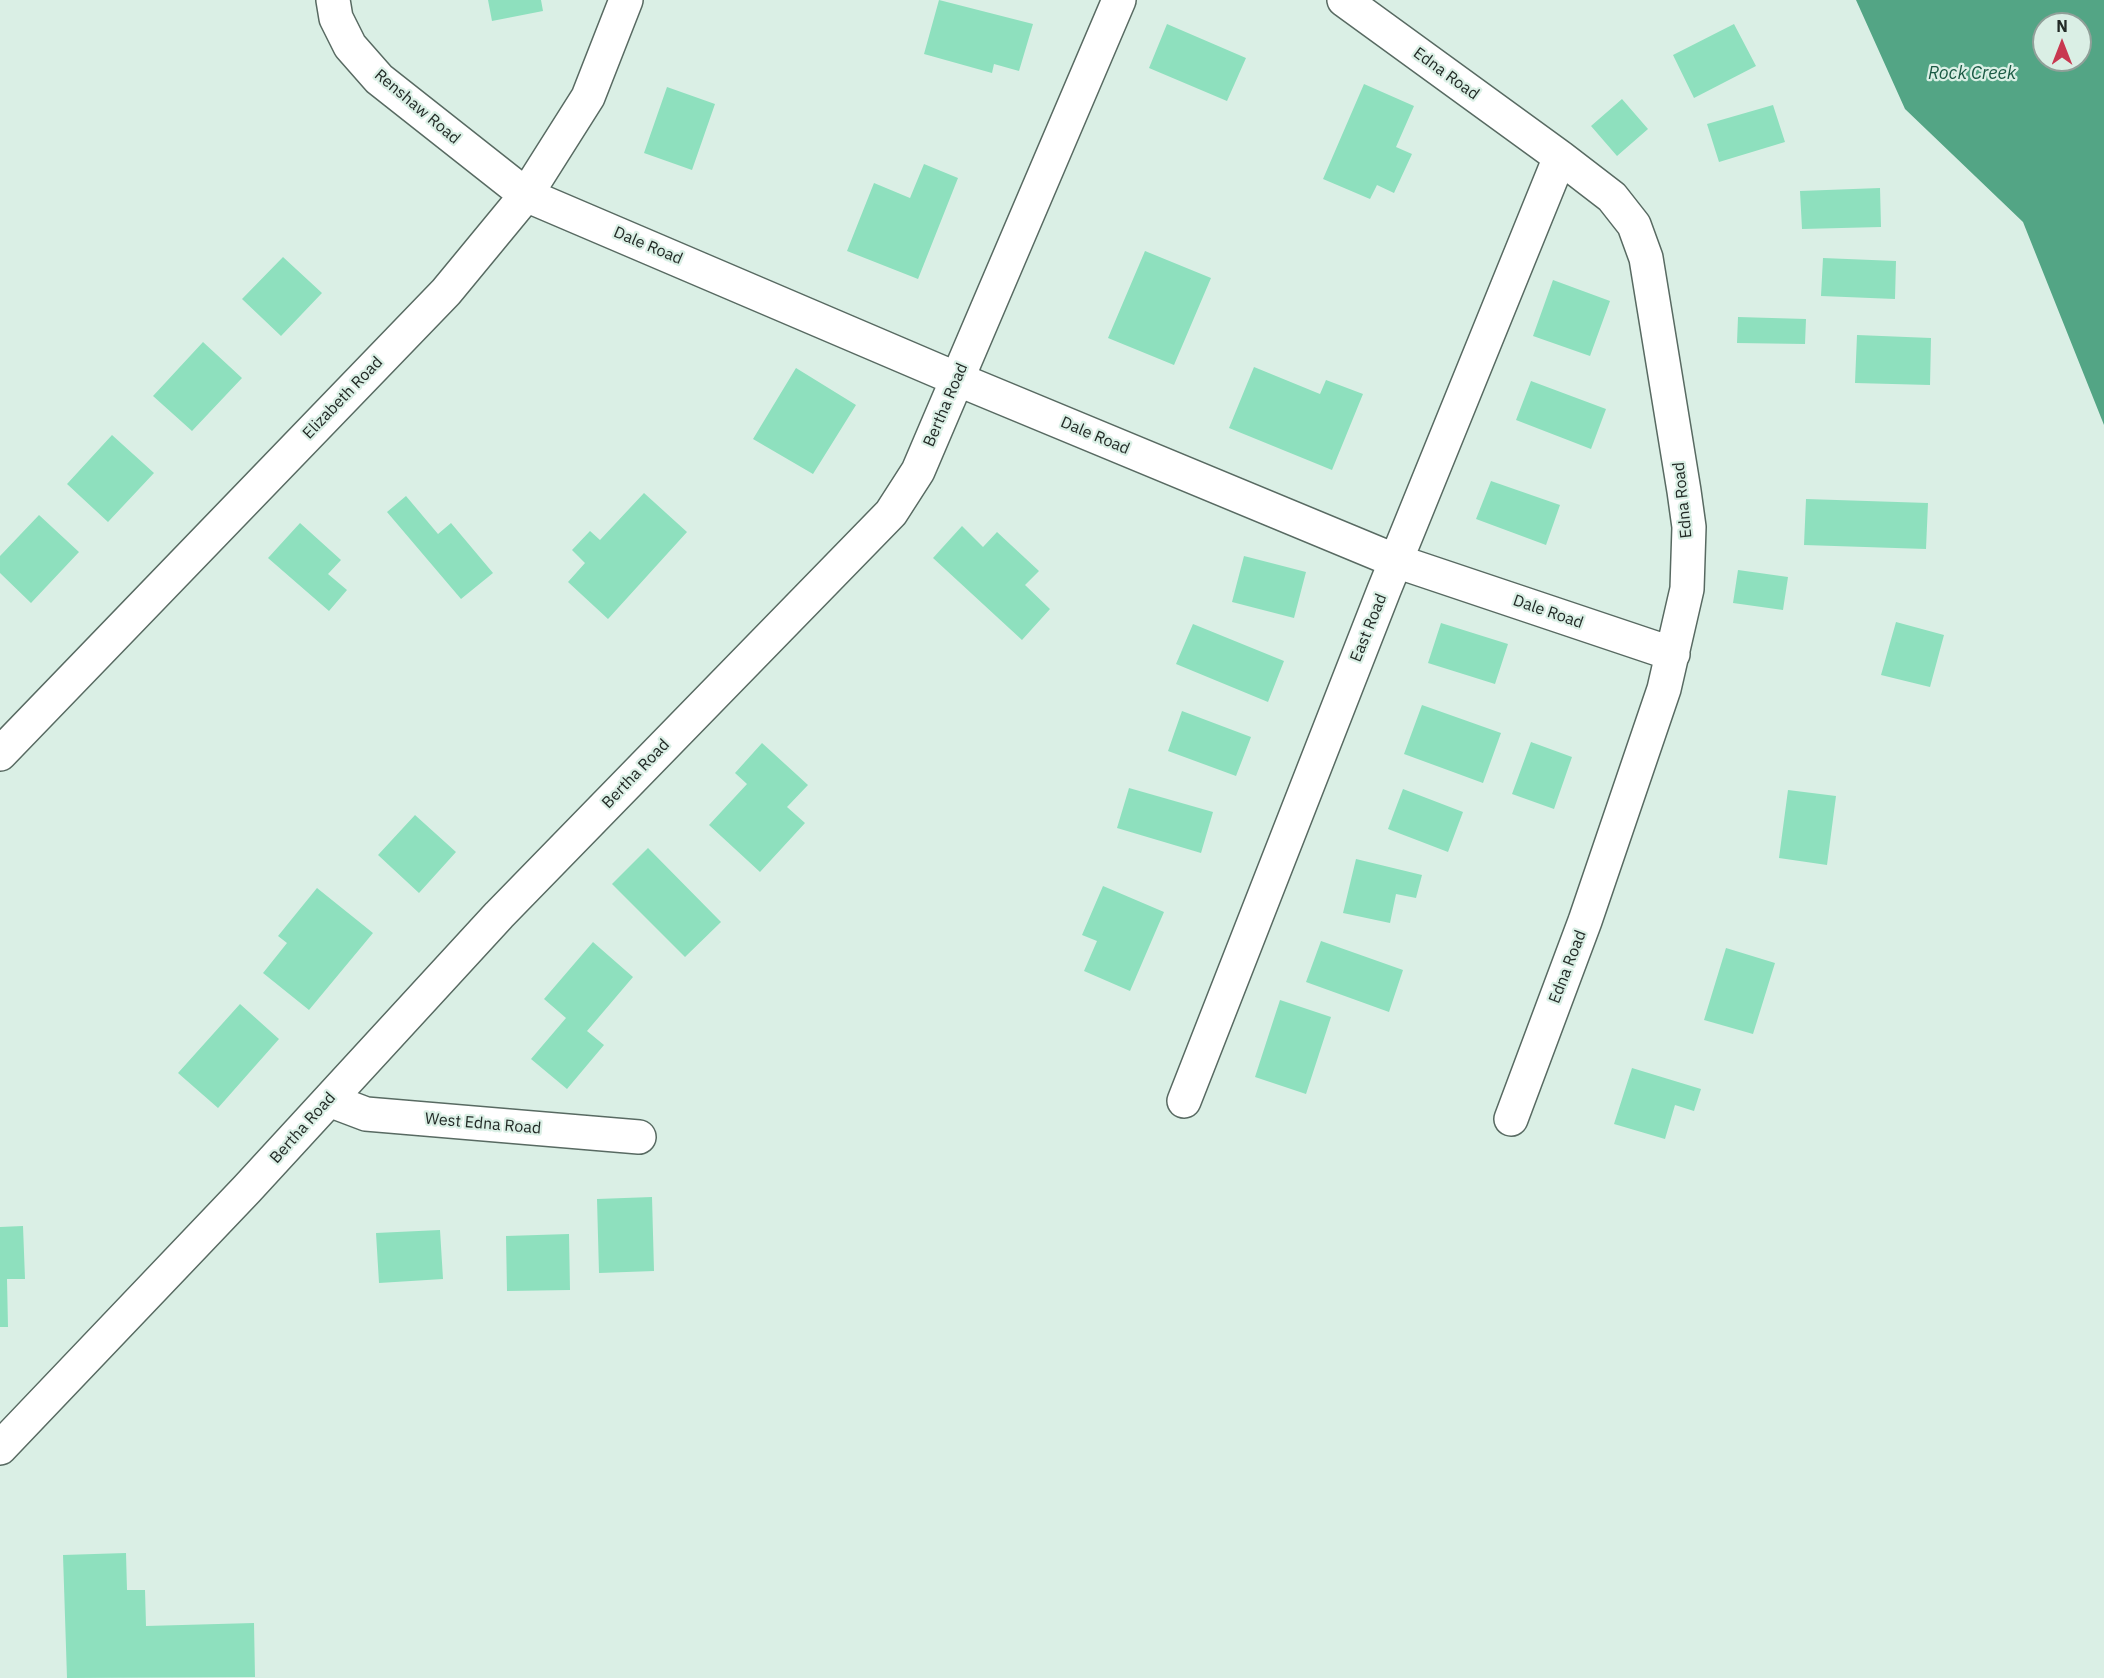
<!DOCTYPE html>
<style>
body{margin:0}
#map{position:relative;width:2104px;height:1678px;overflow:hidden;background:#daefe5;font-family:"IBM Plex Sans",sans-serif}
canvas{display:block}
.north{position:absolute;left:2032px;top:12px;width:60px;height:60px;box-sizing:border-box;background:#daefe5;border:2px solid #90a099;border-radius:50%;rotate:0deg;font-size:16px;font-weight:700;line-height:24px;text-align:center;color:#222a26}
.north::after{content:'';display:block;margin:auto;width:21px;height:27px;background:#c83850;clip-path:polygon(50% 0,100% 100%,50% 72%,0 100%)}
</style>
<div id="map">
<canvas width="2104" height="1678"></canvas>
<div class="north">N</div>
</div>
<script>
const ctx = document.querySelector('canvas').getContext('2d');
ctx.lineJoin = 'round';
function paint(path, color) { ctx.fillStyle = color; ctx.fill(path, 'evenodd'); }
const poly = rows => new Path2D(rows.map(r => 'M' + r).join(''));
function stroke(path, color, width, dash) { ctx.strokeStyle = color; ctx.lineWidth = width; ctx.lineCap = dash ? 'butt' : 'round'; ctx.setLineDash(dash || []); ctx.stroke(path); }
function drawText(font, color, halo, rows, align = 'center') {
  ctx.font = font + ' "IBM Plex Sans",sans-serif'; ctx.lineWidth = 4.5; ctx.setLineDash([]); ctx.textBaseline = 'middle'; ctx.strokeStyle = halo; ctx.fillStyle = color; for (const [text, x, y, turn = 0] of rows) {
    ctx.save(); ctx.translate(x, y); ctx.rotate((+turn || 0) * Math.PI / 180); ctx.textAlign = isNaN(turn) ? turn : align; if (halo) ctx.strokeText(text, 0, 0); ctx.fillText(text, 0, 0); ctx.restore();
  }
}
const water = poly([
 [1856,0,2104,0,2104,425,2023,222,1905,109],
 [2044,24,2080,24,2080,60,2044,60]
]);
const building = poly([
 [488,0,541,0,543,11,492,21],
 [939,0,1033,24,1019,71,994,64,992,73,924,54],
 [1167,24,1246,58,1227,101,1149,68],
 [1734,24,1756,66,1694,98,1673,55],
 [1364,84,1414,106,1396,147,1412,154,1394,193,1377,185,1370,199,1323,179],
 [667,87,715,104,692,170,644,153],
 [1622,99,1648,129,1617,156,1591,126],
 [1773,105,1785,142,1719,162,1707,124],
 [924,164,958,178,918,279,847,251,874,183,910,198],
 [1880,188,1881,227,1802,229,1800,191],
 [1145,251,1211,278,1174,365,1108,338],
 [283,257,322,293,281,336,242,299],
 [1823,258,1896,261,1895,299,1821,296],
 [1553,280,1610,301,1590,356,1533,336],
 [1738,317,1806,319,1805,344,1737,343],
 [1857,335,1931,338,1930,385,1855,383],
 [203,342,242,378,192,431,153,396],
 [1254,367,1320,394,1326,380,1363,394,1332,470,1229,428],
 [796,368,856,405,813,474,753,439],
 [1531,381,1606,409,1591,449,1516,420],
 [112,435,154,473,108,522,67,484],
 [1491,481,1560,505,1546,545,1476,519],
 [644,493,687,532,608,619,568,582,585,563,572,550,590,531,600,540],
 [406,496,438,534,451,523,493,573,461,599,387,512],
 [1806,499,1928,503,1926,549,1804,545],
 [39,515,79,552,31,603,0,573,0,556],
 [300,523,341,560,328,574,347,590,329,611,268,558],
 [962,526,983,547,997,532,1039,571,1025,585,1050,609,1022,640,933,558],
 [1244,556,1306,572,1294,618,1232,602],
 [1738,570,1788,577,1783,610,1733,603],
 [1896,622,1944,635,1930,687,1881,675],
 [1441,623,1508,644,1495,684,1428,663],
 [1193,624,1284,661,1268,702,1176,664],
 [1422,705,1501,733,1483,783,1404,754],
 [1182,711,1251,737,1236,776,1168,751],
 [1531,742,1572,757,1554,809,1512,794],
 [762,743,808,785,787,807,805,823,760,872,709,825,747,784,735,773],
 [1129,788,1213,812,1201,853,1117,828],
 [1403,789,1463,812,1448,852,1388,829],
 [1788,790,1836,796,1827,865,1779,858],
 [415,815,456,852,419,893,378,855],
 [648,848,721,922,685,957,612,884],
 [1356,859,1422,875,1416,898,1396,894,1390,923,1343,913],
 [1103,886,1164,912,1130,991,1084,971,1097,941,1082,935],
 [317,888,373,933,309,1010,263,973,287,943,278,936],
 [1321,941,1403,970,1389,1012,1306,982],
 [593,942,633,977,587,1031,604,1045,567,1089,531,1059,566,1018,544,999],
 [1726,948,1775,963,1753,1034,1704,1020],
 [1280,1000,1331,1017,1306,1094,1255,1077],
 [240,1004,279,1039,218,1108,178,1073],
 [1632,1068,1701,1089,1694,1111,1675,1105,1665,1139,1614,1124],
 [652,1197,654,1271,599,1273,597,1199],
 [23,1226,25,1279,7,1279,8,1327,0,1327,0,1227],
 [440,1230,443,1279,379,1283,376,1233],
 [569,1234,570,1290,507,1291,506,1236],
 [126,1553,127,1590,145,1590,146,1626,254,1623,255,1677,67,1678,63,1555]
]);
const minor = poly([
 [333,0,336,18,350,46,379,79,526,195,957,379,1396,561,1673,654],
 [1344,0,1560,157,1612,197,1634,225,1646,258,1684,491,1689,527,1687,589,1664,689,1585,921,1511,1119],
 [0,754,446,292,526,195,588,97,626,0],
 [329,1100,366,1114,639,1137],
 [1184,1101,1384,590,1560,157],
 [0,1448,247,1189,499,915,891,513,918,471,1119,0]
]);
const streetNames = [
 ["Edna Road",1446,74,36],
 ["Renshaw Road",417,107,40],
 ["Dale Road",648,246,23],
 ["Elizabeth Road",343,398,-46],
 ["Bertha Road",946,405,-67],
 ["Dale Road",1095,436,23],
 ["Edna Road",1683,500,-96],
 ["Dale Road",1548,612,19],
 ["East Road",1369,628,-68],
 ["Bertha Road",636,774,-46],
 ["Edna Road",1568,967,-69],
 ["West Edna Road",483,1124,5],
 ["Bertha Road",303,1128,-48]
];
const waterNames = [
 ["Rock Creek",1972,74]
];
paint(water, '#53a585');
paint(building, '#8ee0be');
stroke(minor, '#586a62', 36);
stroke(minor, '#fff', 33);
drawText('16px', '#222a26', '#daefe5', streetNames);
drawText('italic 18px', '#1a5a44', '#daefe5', waterNames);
</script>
